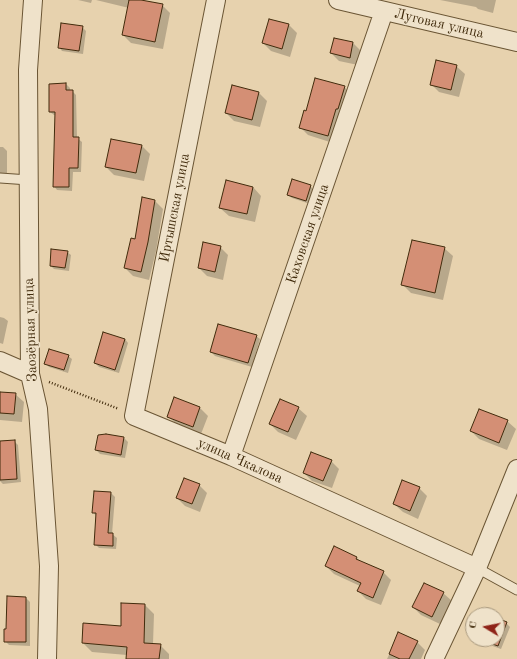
<!DOCTYPE html>
<meta charset="utf-8">
<style>
body{margin:0}
#map{position:relative;width:517px;height:659px;overflow:hidden;background:#e7d2ae;font-family:"Old Standard TT",serif}
canvas{display:block}
.north{position:absolute;left:465px;top:607px;width:40px;height:40px;box-sizing:border-box;background:#efe2ca;border:1px solid #a9997e;border-radius:50%;rotate:280deg;font-size:11px;font-weight:700;line-height:16px;text-align:center;color:#412b0c}
.north::after{content:'';display:block;margin:auto;width:14px;height:18px;background:#8f2418;clip-path:polygon(50% 0,100% 100%,50% 72%,0 100%)}
</style>
<div id="map">
<canvas width="517" height="659"></canvas>
<div class="north">С</div>
</div>
<script>
const ctx = document.querySelector('canvas').getContext('2d');
ctx.lineJoin = 'round';
function paint(path, color) { ctx.fillStyle = color; ctx.fill(path, 'evenodd'); }
const poly = rows => new Path2D(rows.map(r => 'M' + r).join(''));
function stroke(path, color, width, dash) { ctx.strokeStyle = color; ctx.lineWidth = width; ctx.lineCap = dash ? 'butt' : 'round'; ctx.setLineDash(dash || []); ctx.stroke(path); }
function drawText(font, color, halo, rows, align = 'center') {
  ctx.font = font + ' "Old Standard TT",serif'; ctx.lineWidth = 3.5; ctx.setLineDash([]); ctx.textBaseline = 'middle'; ctx.strokeStyle = halo; ctx.fillStyle = color; for (const [text, x, y, turn = 0] of rows) {
    ctx.save(); ctx.translate(x, y); ctx.rotate((+turn || 0) * Math.PI / 180); ctx.textAlign = isNaN(turn) ? turn : align; if (halo) ctx.strokeText(text, 0, 0); ctx.fillText(text, 0, 0); ctx.restore();
  }
}
const shadow = poly([
 [78,0,92,0,91,3],
 [96,0,135,0,162,5,170,13,163,49,131,43,123,35,129,8],
 [440,0,496,0,493,13,478,9,476,7],
 [270,20,289,25,297,33,290,57,271,51,263,43],
 [82,27,86,31,83,54,62,51,59,47],
 [334,39,353,43,361,51,358,65,339,61,331,53],
 [456,66,465,74,459,97,439,92,431,84],
 [66,84,70,88,70,91,72,91,76,95,77,138,82,142,81,172,73,172,72,191,57,190,54,186,56,115,54,115,50,112],
 [233,87,259,93,267,101,260,127,234,121,226,113],
 [344,87,353,95,336,144,308,135,300,127,307,112],
 [142,146,150,154,144,181,114,175,106,167],
 [0,147,3,147,7,151,7,173,0,173],
 [310,186,314,190,310,204,292,198,288,195],
 [253,187,261,196,255,222,229,216,220,208],
 [143,198,155,201,163,209,156,251,149,280,133,276,125,268,135,240],
 [220,247,228,255,223,280,207,276,199,268],
 [444,248,453,256,443,300,411,293,403,285],
 [67,252,71,255,69,271,54,269,51,266],
 [0,317,4,318,8,321,3,344,0,343],
 [256,336,260,339,252,367,215,356,211,352],
 [125,339,128,343,119,373,99,367,95,363],
 [68,356,72,359,68,373,49,367,45,363],
 [0,393,15,394,24,402,22,422,0,420],
 [200,408,208,416,201,434,176,424,168,416],
 [298,408,307,416,296,440,278,432,270,424],
 [507,421,516,429,507,450,479,439,471,431],
 [106,435,124,438,128,442,125,458,100,454,96,450],
 [14,441,18,445,21,482,3,484,0,481,0,442],
 [331,461,339,469,332,488,312,481,304,473],
 [199,485,207,493,200,512,185,506,177,498],
 [419,488,427,496,418,519,403,512,394,504],
 [111,493,115,497,112,534,117,538,116,549,99,548,95,544,96,516,93,512],
 [334,548,357,558,361,562,383,572,391,580,381,605,366,599,358,591,360,586,334,574,326,566],
 [443,593,452,601,440,624,421,615,413,607],
 [26,598,30,602,30,646,9,645,5,641,7,630],
 [145,605,154,614,153,644,160,645,169,654,169,659,127,659,127,655,92,652,83,643,122,627],
 [497,619,506,623,510,627,501,649,484,643,481,639,497,639],
 [399,634,417,642,425,650,421,659,387,659]
]);
const building = poly([
 [129,0,141,0,163,4,155,42,122,35,129,0],
 [269,19,289,24,282,49,262,43,269,19],
 [61,23,83,26,79,51,58,48,61,23],
 [334,38,353,42,350,58,330,53,334,38],
 [436,60,457,65,451,90,430,85,436,60],
 [315,78,345,86,338,109,336,109,328,136,299,128,304,110,306,111,315,78],
 [66,83,66,90,73,90,73,137,79,137,78,168,69,168,69,187,53,187,55,112,49,112,49,84,66,83],
 [232,85,259,92,252,120,225,113,232,85],
 [111,139,142,145,136,173,105,167,111,139],
 [292,179,311,185,306,201,287,195,292,179],
 [226,180,253,187,247,214,219,208,226,180],
 [142,197,155,200,148,242,141,272,124,268,131,238,135,239,142,197],
 [412,240,445,247,435,293,401,285,412,240],
 [203,242,221,246,215,272,198,268,203,242],
 [51,249,68,251,65,268,50,266,51,249],
 [218,324,257,335,248,363,210,352,218,324],
 [103,332,125,339,115,370,94,363,103,332],
 [49,349,69,355,64,370,44,364,49,349],
 [0,392,16,393,14,414,0,413,0,392],
 [174,397,200,407,193,427,167,417,174,397],
 [280,399,299,407,288,432,269,424,280,399],
 [479,409,508,420,499,443,470,431,479,409],
 [106,434,124,437,121,455,95,450,98,435,106,434],
 [15,440,17,479,0,480,0,441,15,440],
 [311,452,332,460,323,481,303,473,311,452],
 [184,478,200,484,192,504,176,498,184,478],
 [402,480,420,487,410,511,393,504,402,480],
 [94,491,111,492,108,533,113,533,113,546,94,545,96,513,92,513,94,491],
 [334,546,357,557,356,559,384,571,373,598,357,591,361,583,325,566,334,546],
 [424,583,444,592,432,617,412,607,424,583],
 [7,596,26,597,26,642,4,642,4,629,6,629,7,596],
 [121,603,145,604,144,643,161,644,159,659,126,659,127,647,82,643,83,623,121,626,121,603],
 [497,618,507,622,498,646,479,639,497,639,497,618],
 [398,632,418,641,409,659,400,659,389,654,398,632]
]);
const path = poly([
 [49,382,119,409]
]);
const service = poly([
 [0,178,29,180],
 [477,568,517,590]
]);
const minor = poly([
 [33,0,28,70,30,374,38,409,49,566,47,659],
 [216,0,134,416,231,456,477,568],
 [338,0,517,42],
 [0,361,30,374],
 [231,456,384,11],
 [434,659,477,568,517,469]
]);
const streetNames = [
 ["Луговая улица",439,24,13],
 ["Иртышская улица",175,208,-79],
 ["Каховская улица",308,234,-71],
 ["Заозёрная улица",31,330,-92],
 ["улица Чкалова",240,461,24]
];
paint(shadow, '#0003');
paint(building, '#d48f75');
stroke(building, '#412b0c', 1);
stroke(service, '#6a5534', 11);
stroke(minor, '#6a5534', 20);
stroke(path, '#412b0c', 2.5, [1, 2]);
stroke(service, '#efe2ca', 9);
stroke(minor, '#efe2ca', 18);
drawText('14px', '#412b0c', '#efe2ca', streetNames);
</script>
